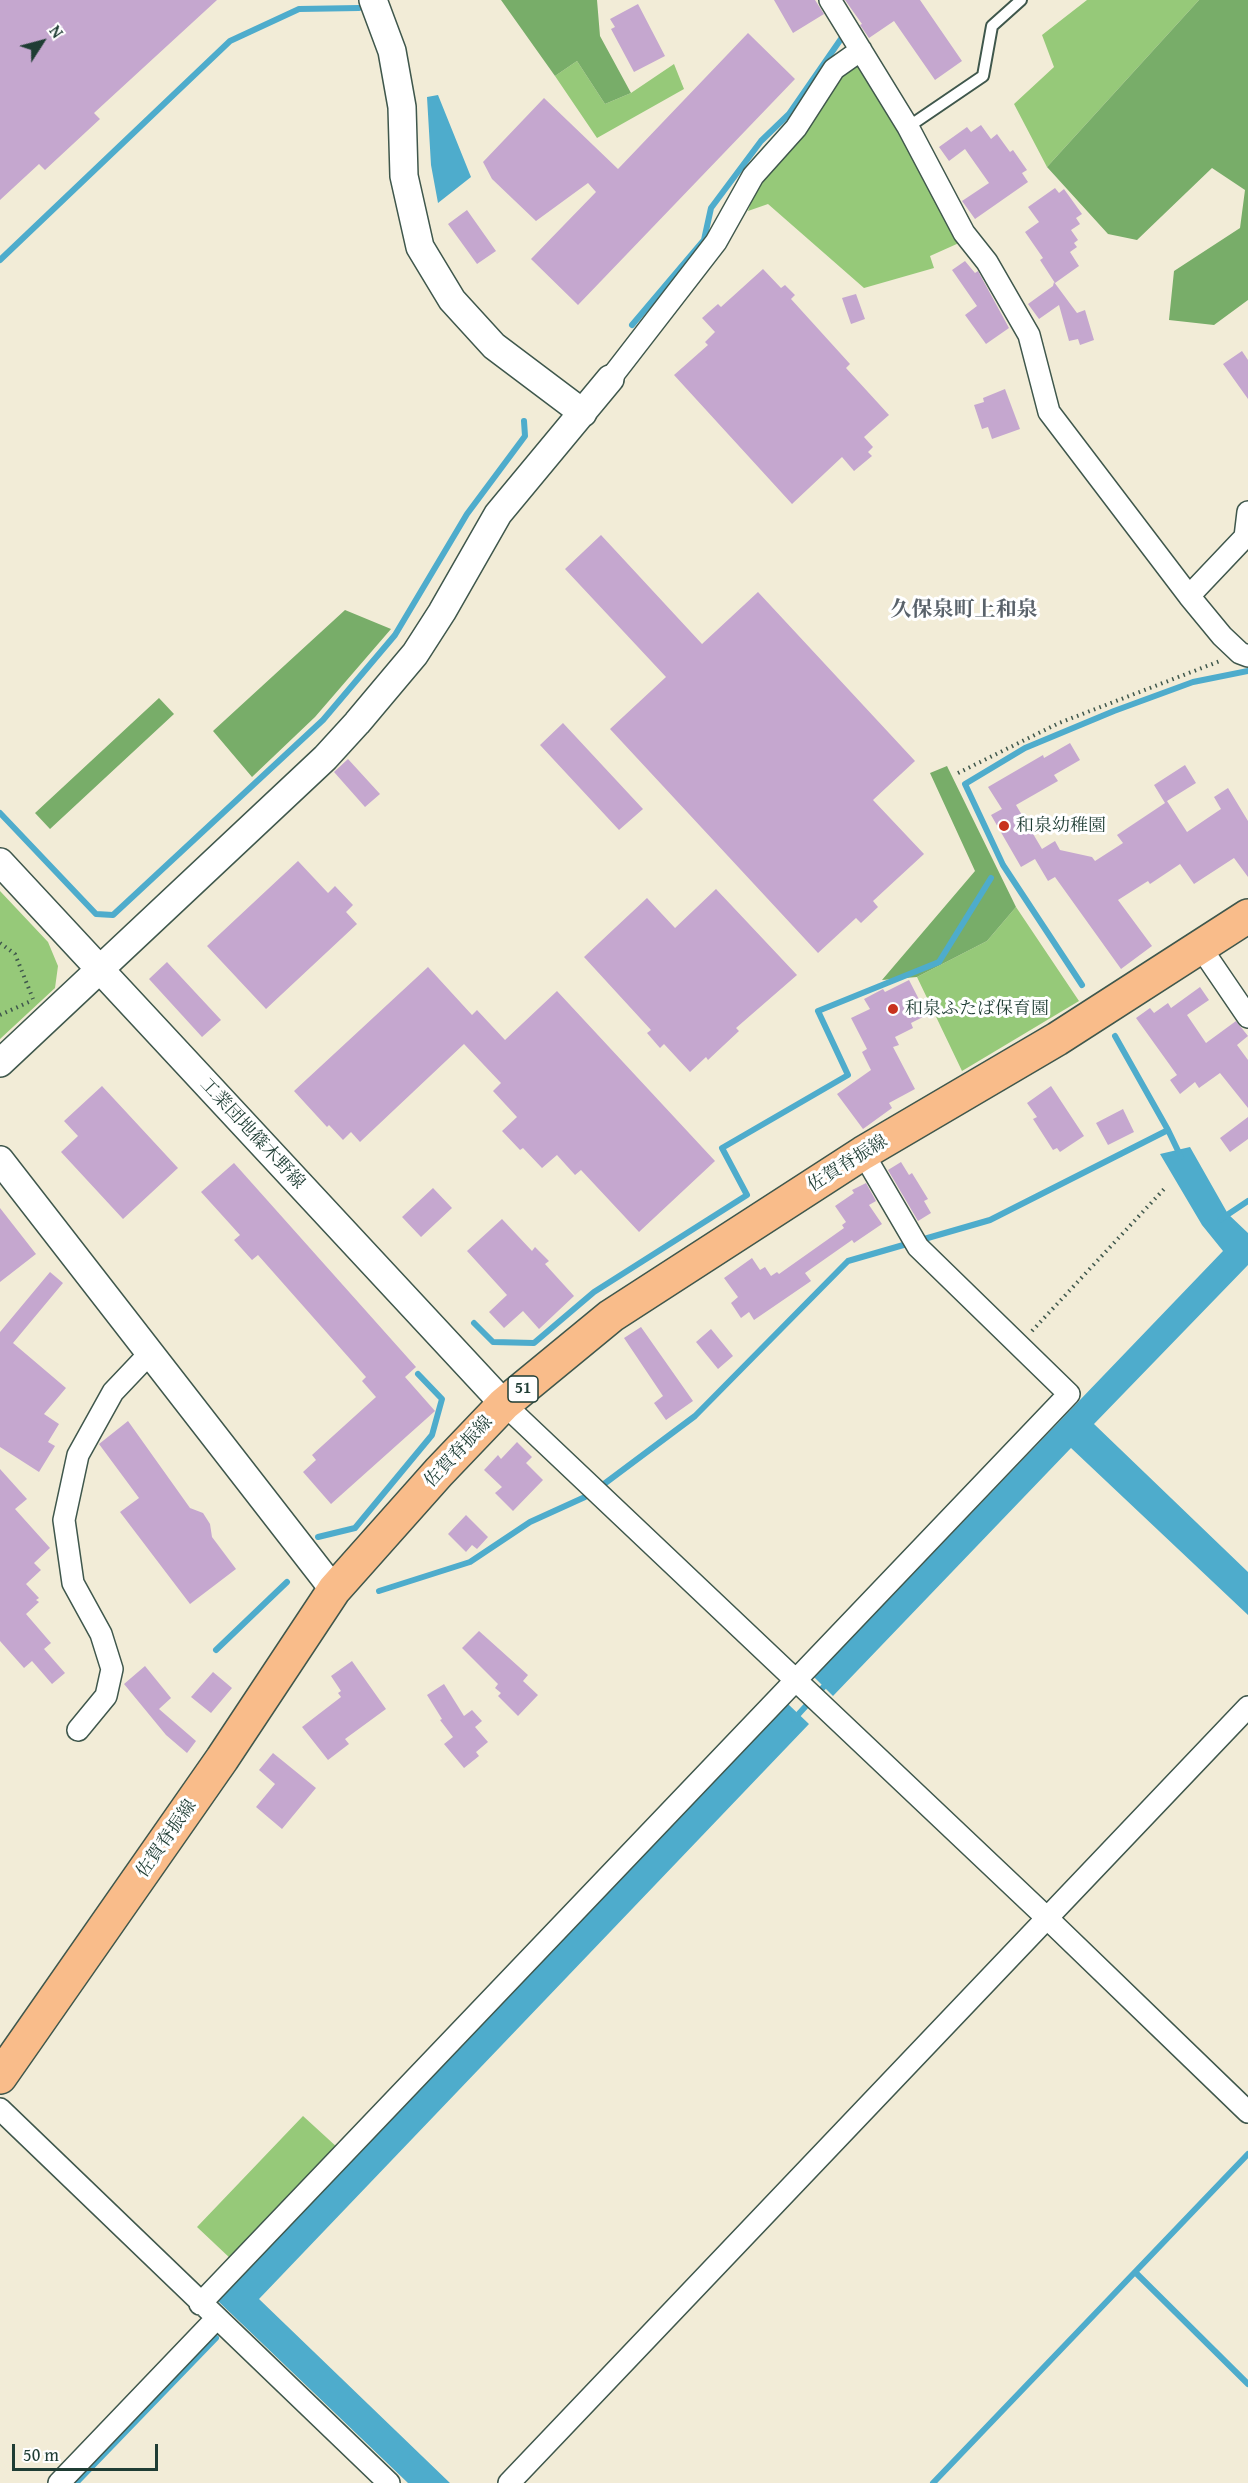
<!DOCTYPE html>
<meta charset="utf-8">
<style>
body{margin:0}
#map{position:relative;width:1248px;height:2483px;overflow:hidden;background:#f2ecd7;font-family:"Gentium Book Plus",serif}
canvas{display:block}
.north{position:absolute;left:12px;top:12px;width:60px;height:60px;-webkit-text-stroke:4px #fff;paint-order:stroke;rotate:54deg;font-size:16px;font-weight:700;line-height:24px;text-align:center;color:#1f3d34}
.north::after{content:'';display:block;margin:auto;width:21px;height:27px;background:#1f3d34;clip-path:polygon(50% 0,100% 100%,50% 72%,0 100%)}
.scale{position:absolute;left:12px;top:2444px;width:146px;height:27px;box-sizing:border-box;border:3px solid #1f3d34;border-top:0;padding-left:8px;font-size:18px;line-height:21px;white-space:nowrap;color:#1f3d34;-webkit-text-stroke:4px #fff;paint-order:stroke}
</style>
<div id="map">
<canvas width="1248" height="2483"></canvas>
<div class="north">N</div>
<div class="scale">50 m</div>
</div>
<script>
const ctx = document.querySelector('canvas').getContext('2d');
ctx.lineJoin = 'round';
function paint(path, color) { ctx.fillStyle = color; ctx.fill(path, 'evenodd'); }
const poly = rows => new Path2D(rows.map(r => 'M' + r).join(''));
function stroke(path, color, width, dash) { ctx.strokeStyle = color; ctx.lineWidth = width; ctx.lineCap = dash ? 'butt' : 'round'; ctx.setLineDash(dash || []); ctx.stroke(path); }
function drawText(font, color, halo, rows, align = 'center') {
  ctx.font = font + ' "Gentium Book Plus","Noto Serif JP",serif'; ctx.lineWidth = 6; ctx.setLineDash([]); ctx.textBaseline = 'middle'; ctx.strokeStyle = halo; ctx.fillStyle = color; for (const [text, x, y, turn = 0] of rows) {
    ctx.save(); ctx.translate(x, y); ctx.rotate((+turn || 0) * Math.PI / 180); ctx.textAlign = isNaN(turn) ? turn : align; if (halo) ctx.strokeText(text, 0, 0); ctx.fillText(text, 0, 0); ctx.restore();
  }
}
const green = poly([
 [1087,0,1199,0,1047,167,1014,104,1054,67,1042,35],
 [577,61,605,104,631,93,674,64,684,89,597,138,555,76],
 [856,64,908,145,959,243,930,256,934,268,864,288,768,204,748,211,760,176,842,69],
 [0,891,48,942,58,966,55,988,0,1039],
 [1016,907,1079,1001,962,1071,917,977,987,941],
 [303,2116,338,2148,232,2260,197,2227]
]);
const forest = poly([
 [501,0,597,0,600,36,631,93,605,104,577,61,555,76],
 [1199,0,1248,0,1248,300,1214,325,1169,320,1174,271,1240,228,1245,190,1212,168,1137,240,1108,234,1047,167],
 [345,610,391,629,315,717,252,777,213,731],
 [159,698,174,714,50,829,35,813],
 [947,766,1016,907,987,941,917,977,882,980,975,871,930,773]
]);
const water = poly([
 [438,95,471,177,438,203,431,165,427,97],
 [1190,1147,1228,1214,1248,1233,1248,1265,1094,1424,1248,1572,1248,1615,1071,1448,833,1696,814,1677,1223,1251,1202,1225,1160,1154],
 [788,1704,809,1724,259,2299,450,2483,408,2483,218,2301]
]);
const stream = poly([
 [0,260,230,41,299,9,359,8],
 [632,325,704,240,711,208,761,141,789,114,843,36],
 [0,813,96,914,113,915,323,720,395,635,467,514,525,436,524,421],
 [1082,985,1003,865,965,784,1025,748,1114,711,1193,682,1248,671],
 [1115,1036,1168,1130,1181,1157],
 [1221,1219,1248,1201],
 [474,1323,493,1342,534,1343,594,1292,747,1195,722,1148,848,1075,818,1011,939,962,991,878],
 [604,1484,695,1416,848,1261,990,1220,1168,1130],
 [318,1537,355,1528,432,1435,442,1399,418,1374],
 [379,1591,470,1562,530,1522,585,1497],
 [216,1650,287,1582],
 [794,1719,828,1682],
 [1135,2272,1248,2384],
 [76,2483,216,2338],
 [933,2483,1248,2154]
]);
const building = poly([
 [0,0,217,0,94,113,100,119,45,170,39,164,0,200],
 [774,0,815,0,824,14,793,33],
 [845,0,920,0,962,61,935,80,894,21,869,38,860,25,862,24],
 [638,4,665,56,634,72,611,29,615,27,610,19],
 [748,33,795,79,578,305,531,259,596,192,588,183,536,221,492,179,483,162,544,98,618,169],
 [981,125,991,139,997,134,1010,152,1013,150,1027,170,1022,173,1028,182,975,219,962,201,989,183,965,149,949,161,939,147,967,127,971,132],
 [1055,188,1059,193,1064,189,1082,214,1076,218,1080,224,1071,230,1078,240,1074,243,1077,247,1070,252,1079,266,1055,283,1040,260,1043,258,1025,232,1039,222,1028,207],
 [467,210,496,251,477,264,448,224],
 [965,261,975,273,978,271,1009,328,986,344,965,315,977,306,952,270],
 [763,269,781,288,785,285,795,295,791,299,850,364,846,368,889,415,864,437,873,447,868,452,872,456,854,471,842,457,792,504,674,375,708,345,705,342,715,332,702,318,718,304,721,307],
 [1054,282,1077,313,1085,310,1094,340,1080,345,1078,339,1069,341,1059,305,1039,319,1028,304,1053,286],
 [856,294,865,319,851,324,842,298],
 [1242,351,1248,360,1248,399,1223,364],
 [1005,389,1020,429,992,439,988,427,982,429,974,405,984,402,983,398],
 [601,535,702,644,758,592,915,761,873,800,924,854,873,901,878,907,861,923,856,918,818,953,610,729,666,677,565,569],
 [563,723,643,809,619,830,540,745],
 [1070,743,1080,760,1054,775,1058,781,1016,805,1042,849,1055,841,1060,850,1092,857,1095,861,1123,843,1117,835,1165,803,1154,785,1185,765,1196,783,1167,801,1187,832,1221,809,1214,797,1228,788,1248,821,1248,877,1234,858,1194,884,1180,864,1150,884,1148,881,1118,900,1152,946,1121,969,1055,877,1048,881,1035,859,1021,867,991,815,1002,809,988,787,1043,755,1044,758],
 [348,759,380,794,365,807,334,772],
 [298,861,328,893,335,886,353,905,346,912,357,924,266,1009,207,946],
 [716,889,797,975,736,1028,739,1031,708,1060,706,1057,690,1072,664,1044,660,1048,647,1033,651,1030,584,957,647,898,675,928],
 [167,962,221,1020,202,1037,149,979],
 [428,967,472,1015,477,1010,505,1040,557,991,715,1161,639,1232,581,1170,575,1175,557,1155,542,1168,523,1148,520,1150,502,1131,517,1117,493,1091,501,1083,464,1044,360,1142,351,1132,343,1140,329,1125,327,1127,294,1091],
 [909,980,927,1015,911,1023,913,1028,895,1037,899,1045,893,1047,915,1089,889,1103,892,1108,863,1129,837,1094,871,1070,862,1052,867,1049,851,1018,870,1009,864,999,883,989,885,992],
 [1200,987,1209,1000,1187,1015,1206,1043,1236,1021,1248,1036,1237,1045,1248,1060,1248,1108,1220,1073,1199,1088,1195,1082,1180,1094,1170,1080,1177,1075,1136,1018,1150,1008,1154,1013,1168,1003,1171,1008],
 [102,1086,178,1168,123,1219,61,1152,78,1136,64,1121],
 [1051,1086,1084,1136,1060,1152,1057,1148,1053,1150,1033,1119,1037,1117,1027,1103],
 [1123,1109,1134,1132,1108,1145,1096,1123],
 [1248,1117,1248,1139,1230,1152,1220,1138],
 [901,1162,909,1175,912,1173,928,1199,924,1201,931,1213,918,1221,888,1170],
 [234,1163,416,1367,405,1377,435,1411,331,1504,303,1472,316,1460,312,1455,376,1397,362,1381,366,1377,258,1255,252,1260,234,1240,240,1235,201,1192],
 [866,1183,876,1201,869,1205,882,1224,854,1243,852,1240,805,1273,811,1281,754,1320,749,1312,741,1318,731,1303,738,1297,724,1278,752,1258,760,1270,765,1267,771,1276,777,1272,779,1274,844,1228,842,1225,846,1222,835,1206,854,1193,852,1190],
 [433,1188,452,1208,421,1237,402,1217],
 [0,1208,36,1254,0,1282],
 [502,1219,532,1251,535,1247,549,1261,545,1264,574,1296,539,1329,523,1311,504,1328,489,1312,507,1295,467,1251],
 [50,1272,63,1283,13,1343,66,1388,44,1414,59,1424,48,1442,55,1446,39,1472,0,1447,0,1332],
 [641,1327,693,1401,666,1420,654,1403,663,1396,624,1338],
 [711,1329,733,1356,718,1369,696,1342],
 [128,1421,190,1508,203,1513,210,1524,212,1537,236,1569,190,1604,120,1512,139,1498,99,1444],
 [517,1442,532,1457,526,1463,543,1480,513,1511,495,1493,502,1487,484,1470,498,1455,501,1459],
 [0,1469,27,1499,15,1509,50,1548,34,1563,41,1570,26,1584,39,1598,36,1600,39,1602,26,1614,51,1643,44,1649,65,1673,52,1684,32,1661,24,1668,0,1641],
 [466,1515,488,1537,477,1549,472,1545,466,1552,448,1534],
 [479,1631,528,1675,523,1681,538,1695,518,1716,498,1696,501,1693,495,1688,498,1684,462,1648],
 [352,1661,386,1709,345,1739,349,1744,328,1760,302,1727,341,1697,338,1693,341,1691,331,1676],
 [145,1666,171,1698,159,1709,196,1741,187,1753,166,1735,124,1684],
 [213,1672,232,1688,211,1713,191,1697],
 [444,1684,464,1716,472,1710,482,1721,475,1727,488,1742,476,1752,479,1756,464,1768,444,1744,453,1737,440,1720,442,1719,427,1695],
 [273,1753,316,1788,282,1829,256,1807,275,1784,259,1770]
]);
const path = poly([
 [958,773,1059,723,1220,661],
 [0,943,15,954,33,999],
 [0,1015,31,1001],
 [1032,1331,1165,1188]
]);
const service = poly([
 [908,127,983,76,992,26,1021,0]
]);
const minor = poly([
 [830,0,908,127,964,233,987,262,1029,335,1049,412,1189,596,1222,636,1240,653,1248,656],
 [610,379,716,242,753,176,796,128,834,69,861,50],
 [1189,596,1245,537,1248,512],
 [1201,948,1248,1017],
 [504,1404,1047,1918,1248,2112],
 [78,1730,106,1696,112,1669,101,1634,73,1583,64,1520,78,1455,113,1392,150,1353],
 [0,2109,389,2483],
 [200,2304,1069,1394,918,1247,863,1153],
 [59,2483,216,2319],
 [509,2483,1248,1707]
]);
const tertiary = poly([
 [373,0,392,51,402,107,404,176,420,247,452,300,494,346,583,413],
 [0,862,504,1404],
 [0,1063,325,758,357,723,415,654,442,612,498,514,610,379],
 [0,1160,334,1590]
]);
const primary = poly([
 [0,2077,222,1759,334,1590,439,1472,504,1404,611,1316,863,1153,1057,1039,1248,916]
]);
const markers = [
 [1004,826,6,"#c8321e"],
 [893,1009,6,"#c8321e"]
];
const shields = [
 [523,1389,30]
];
const shieldNames = [
 ["51",523,1389]
];
const poiNames = [
 ["和泉幼稚園",1016,826],
 ["和泉ふたば保育園",905,1009]
];
const streetNames = [
 ["工業団地篠木野線",252,1134,47],
 ["佐賀脊振線",848,1164,-32],
 ["佐賀脊振線",459,1452,-47],
 ["佐賀脊振線",167,1839,-55]
];
const quarterNames = [
 ["久保泉町上和泉",964,611]
];
paint(green, '#96c979');
paint(forest, '#78ad69');
paint(water, '#4eaccc');
stroke(stream, '#4eaccc', 6);
paint(building, '#c5a7cf');
stroke(service, '#3f574c', 14);
stroke(minor, '#3f574c', 24);
stroke(tertiary, '#3f574c', 30);
stroke(primary, '#3f574c', 36);
stroke(path, '#3f574c', 4, [1.5, 4.5]);
stroke(service, '#fff', 10);
stroke(minor, '#fff', 21);
stroke(tertiary, '#fff', 27);
stroke(primary, '#f9bc8a', 33);
for (const [x, y, r, color] of markers) { const dot = new Path2D(); dot.arc(x, y, r, 0, 2 * Math.PI); ctx.fillStyle = color; ctx.fill(dot); stroke(dot, '#fff', 2); }
for (const [x, y, w] of shields) { const box = new Path2D(); box.roundRect(x - w / 2, y - 13, w, 26, 4.5); ctx.fillStyle = '#fff'; ctx.fill(box); stroke(box, '#1f3d34', 1.5); }
drawText('bold 16px', '#1f3d34', null, shieldNames);
drawText('18px', '#1f3d34', '#fff', poiNames, 'left');
drawText('18px', '#1f3d34', '#fff', streetNames);
drawText('bold 21px', '#59626a', '#fff', quarterNames);
</script>
